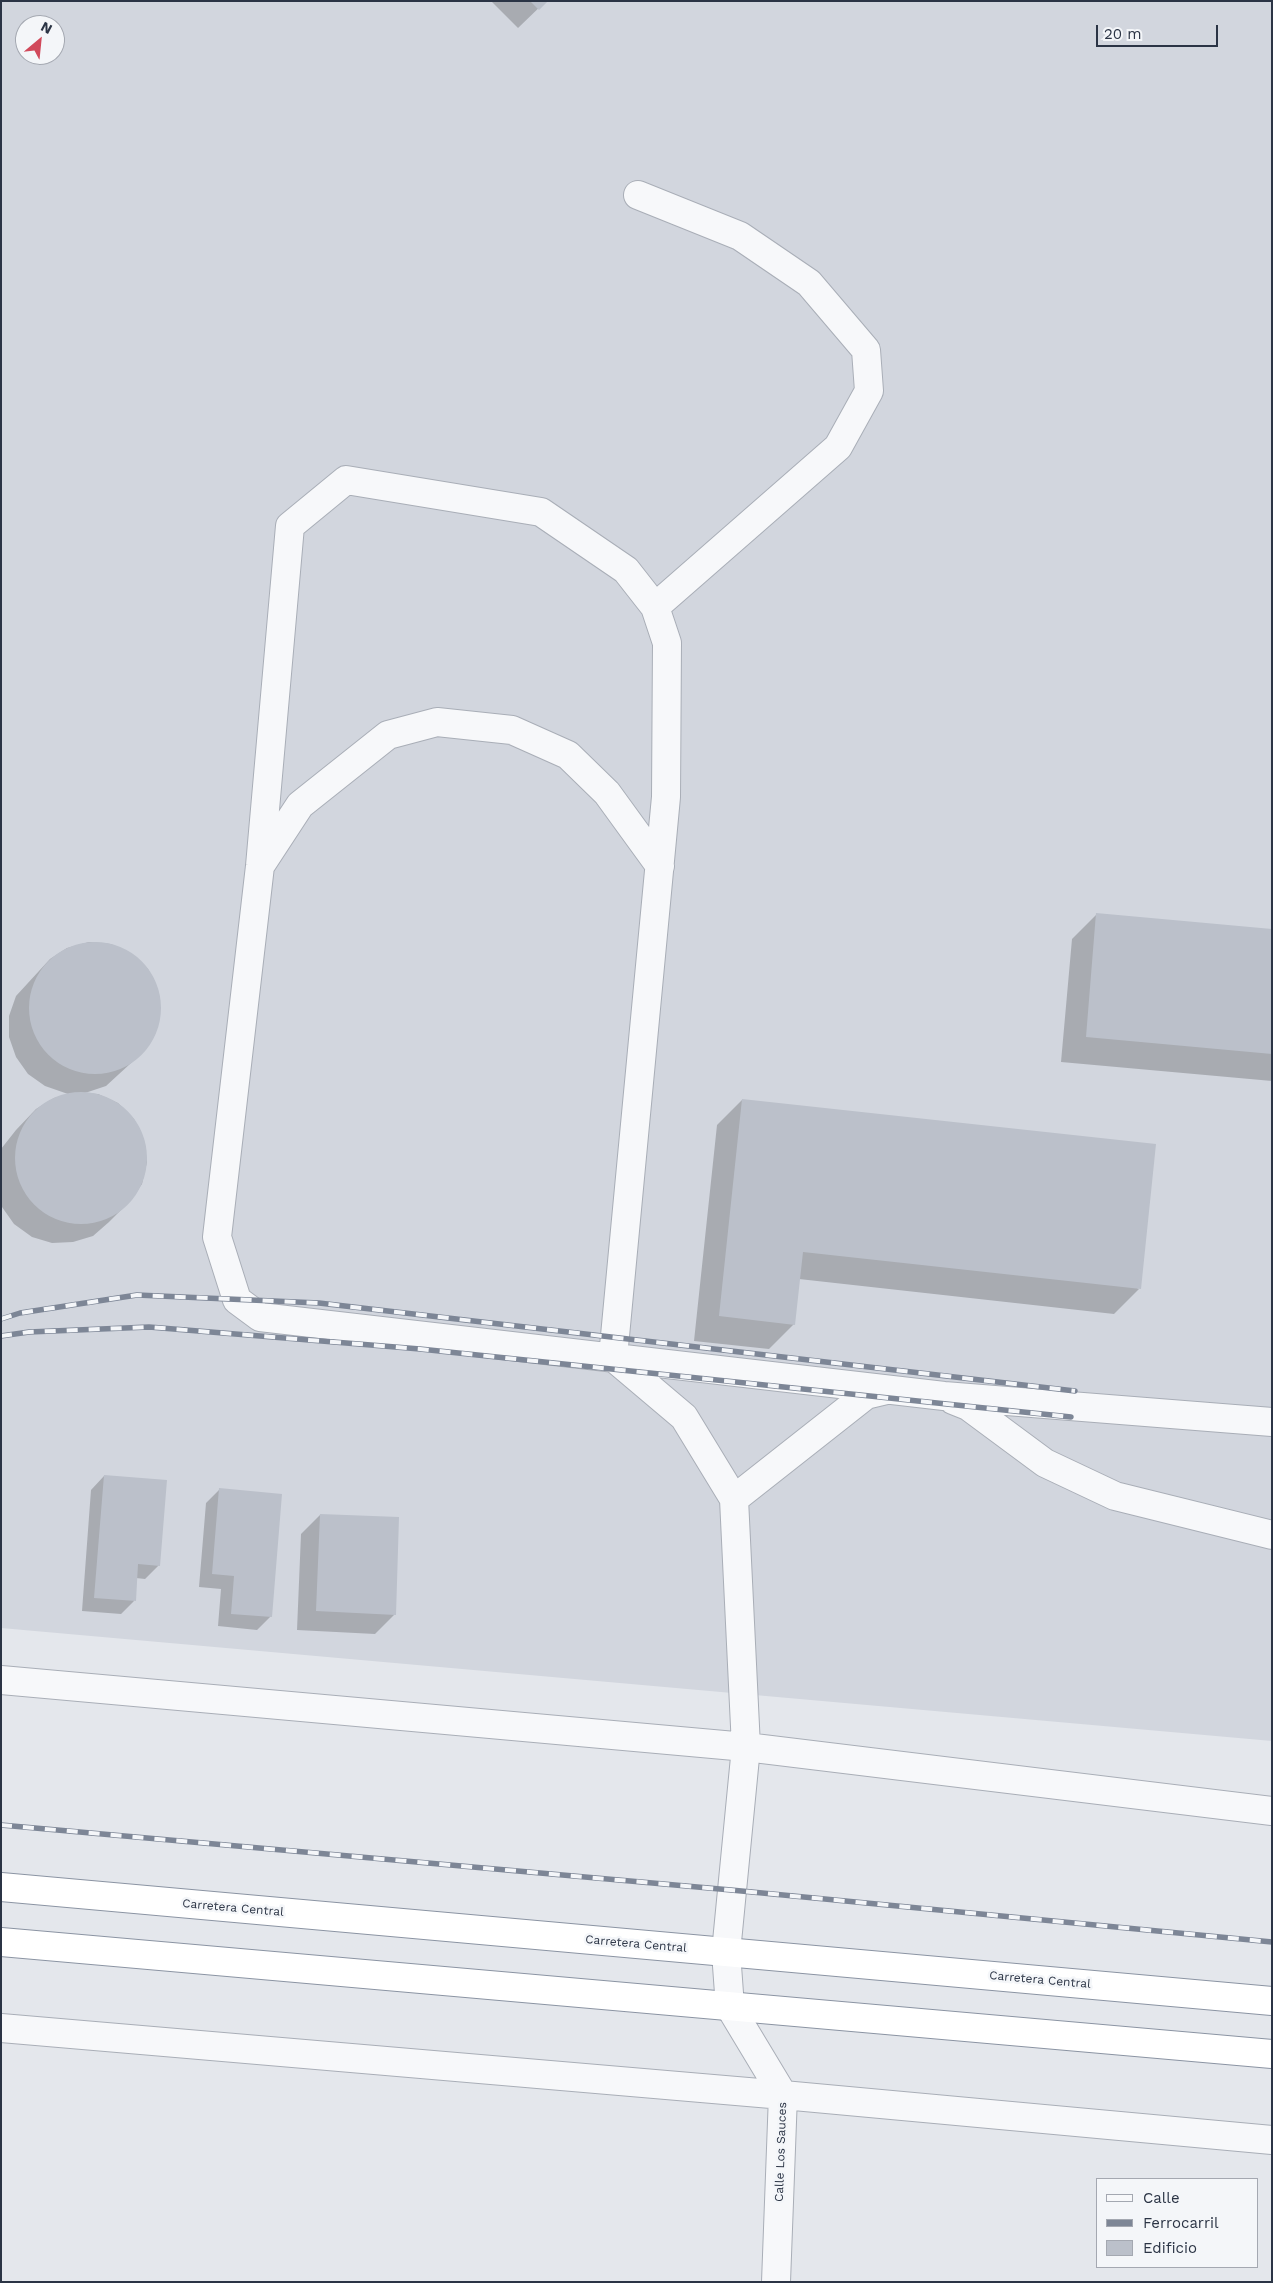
<!DOCTYPE html>
<style>
body{margin:0}
#map{position:relative;width:1273px;height:2283px;overflow:hidden;background:#e4e7ec;font-family:"Work Sans",sans-serif}
canvas{display:block}
.frame{position:absolute;inset:0;border:2px solid #2b3445;pointer-events:none}
.legend{position:absolute;left:1096px;top:2178px;width:162px;height:90px;box-sizing:border-box;background:#f4f6f9;border:1px solid #a4a8b1;margin:0;padding:6px 9px;list-style:none;font-size:15px;color:#2b3445}
.legend li{display:flex;align-items:center;gap:10px;height:25px}
.legend b{width:25px;border:1px solid #a4a8b1}
.north{position:absolute;left:15px;top:15px;width:50px;height:50px;box-sizing:border-box;background:#f4f6f9;border:1px solid #a4a8b1;border-radius:50%;rotate:28deg;font-size:14px;font-weight:700;line-height:20px;text-align:center;color:#2b3445}
.north::after{content:'';display:block;margin:auto;width:18px;height:22px;background:#d1495b;clip-path:polygon(50% 0,100% 100%,50% 72%,0 100%)}
.scale{position:absolute;left:1096px;top:25px;width:122px;height:22px;box-sizing:border-box;border:2px solid #2b3445;border-top:0;padding-left:6px;font-size:15px;line-height:18px;white-space:nowrap;color:#2b3445;-webkit-text-stroke:4px #f4f6f9;paint-order:stroke}
</style>
<div id="map">
<canvas width="1273" height="2283"></canvas>
<div class="frame"></div>
<ul class="legend">
<li><b style="height:6px;background:#f7f8fa"></b>Calle</li>
<li><b style="height:6px;background:#7d8696"></b>Ferrocarril</li>
<li><b style="height:14px;background:#bbc0ca"></b>Edificio</li>
</ul>
<div class="north">N</div>
<div class="scale">20 m</div>
</div>
<script>
const ctx = document.querySelector('canvas').getContext('2d');
ctx.lineJoin = 'round';
function paint(path, color) { ctx.fillStyle = color; ctx.fill(path, 'evenodd'); }
const poly = rows => new Path2D(rows.map(r => 'M' + r).join(''));
function stroke(path, color, width, dash) { ctx.strokeStyle = color; ctx.lineWidth = width; ctx.lineCap = dash ? 'butt' : 'round'; ctx.setLineDash(dash || []); ctx.stroke(path); }
function drawText(font, color, halo, rows, align = 'center') {
  ctx.font = font + ' "Work Sans",sans-serif'; ctx.lineWidth = 5; ctx.setLineDash([]); ctx.textBaseline = 'middle'; ctx.strokeStyle = halo; ctx.fillStyle = color; for (const [text, x, y, turn = 0] of rows) {
    ctx.save(); ctx.translate(x, y); ctx.rotate((+turn || 0) * Math.PI / 180); ctx.textAlign = isNaN(turn) ? turn : align; if (halo) ctx.strokeText(text, 0, 0); ctx.fillText(text, 0, 0); ctx.restore();
  }
}
const built = poly([
 [1,1,1272,1,1272,1741,1,1628],
 [25,25,55,25,55,55,25,55]
]);
const shadow = poly([
 [491,1,546,1,518,28],
 [1097,914,1272,930,1272,1081,1061,1062,1072,939],
 [89,942,111,944,131,954,148,969,158,990,160,1011,155,1034,143,1052,106,1086,85,1093,98,1094,118,1103,134,1119,144,1140,147,1162,142,1184,129,1202,109,1222,93,1236,73,1242,52,1243,32,1237,14,1224,2,1207,1,1149,16,1130,36,1109,54,1098,68,1094,45,1086,28,1074,16,1057,9,1037,9,1016,16,996,50,959,67,948],
 [742,1100,1139,1289,1114,1314,799,1279,794,1324,769,1349,694,1341,717,1125],
 [104,1476,159,1565,145,1579,136,1578,134,1601,121,1614,82,1611,91,1490],
 [219,1490,271,1616,257,1630,218,1626,221,1589,199,1587,206,1503],
 [320,1515,395,1614,375,1634,297,1630,301,1534]
]);
const building = poly([
 [530,1,548,1,539,10],
 [1096,913,1272,929,1272,1054,1086,1037],
 '29 1008a66 66 0 1 1 132 0a66 66 0 1 1-132 0Z',
 '15 1158a66 66 0 1 1 132 0a66 66 0 1 1-132 0Z',
 [742,1099,1156,1144,1141,1289,803,1252,795,1325,719,1316],
 [104,1475,167,1480,160,1566,138,1564,136,1601,94,1598],
 [219,1488,282,1494,272,1617,231,1614,234,1576,212,1574],
 [320,1514,399,1517,396,1615,316,1611]
]);
const minor = poly([
 [638,195,740,236,809,283,866,350,869,391,838,447,655,607],
 [262,863,300,805,388,735,437,722,512,730,568,755,607,793,660,866],
 [613,1357,666,797,667,643,655,607,626,570,541,512,346,480,290,526,260,866,217,1237,237,1300,260,1317,944,1396,1272,1422],
 [613,1357,684,1417,734,1499,746,1747,726,1952,730,2007,783,2095,776,2282],
 [953,1400,968,1406,1045,1463,1115,1496,1272,1535],
 [734,1499,866,1395,887,1390],
 [1,1680,746,1747,1272,1811],
 [1,2028,783,2095,1272,2140]
]);
const highway = poly([
 [1,1887,1272,2001],
 [1,1942,1272,2054]
]);
const rail = poly([
 [1,1319,20,1313,137,1295,319,1303,1075,1391],
 [1,1336,29,1332,149,1327,420,1349,1071,1417],
 [1,1825,731,1890,1272,1942]
]);
const streetNames = [
 ["Carretera Central",233,1908,5],
 ["Carretera Central",636,1944,5],
 ["Carretera Central",1040,1980,5],
 ["Calle Los Sauces",781,2152,-88]
];
paint(built, '#d2d6de');
paint(shadow, '#0003');
paint(building, '#bbc0ca');
stroke(minor, '#a9aeb7', 30);
stroke(highway, '#8b94a3', 30);
stroke(minor, '#f7f8fa', 28);
stroke(highway, '#fff', 28);
stroke(rail, '#7d8696', 5.5);
stroke(rail, '#f4f6f9', 4, [11]);
drawText('12px', '#2b3445', '#f4f6f9', streetNames);
</script>
